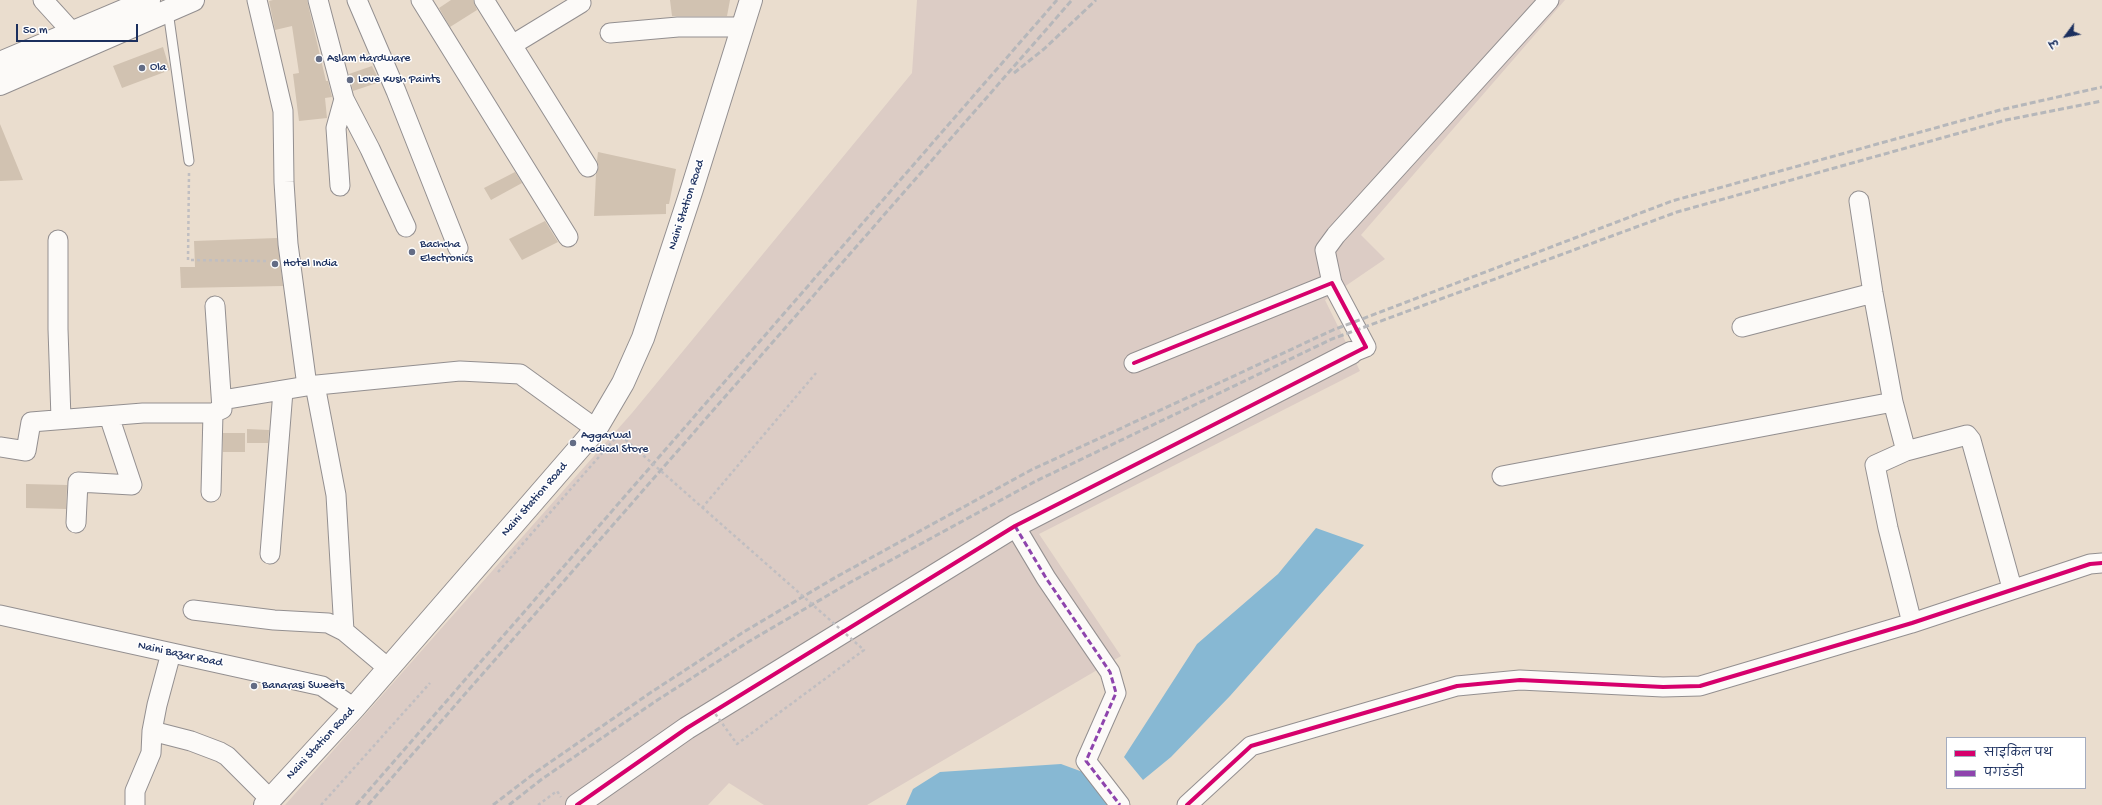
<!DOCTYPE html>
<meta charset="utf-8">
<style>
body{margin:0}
#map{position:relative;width:2102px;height:805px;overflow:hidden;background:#eaddce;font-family:"Gochi Hand","Playpen Sans Deva",sans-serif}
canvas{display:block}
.legend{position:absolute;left:1946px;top:737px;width:140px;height:52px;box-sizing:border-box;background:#fff;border:1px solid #a4acbf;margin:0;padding:5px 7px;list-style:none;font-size:12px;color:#1b2f5e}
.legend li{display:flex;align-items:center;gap:8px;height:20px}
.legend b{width:20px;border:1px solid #a4acbf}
.north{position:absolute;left:2046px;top:16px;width:40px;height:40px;-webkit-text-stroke:3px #fff;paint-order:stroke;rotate:238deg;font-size:11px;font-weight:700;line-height:16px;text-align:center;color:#1b2f5e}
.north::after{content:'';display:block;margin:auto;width:14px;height:18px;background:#1b2f5e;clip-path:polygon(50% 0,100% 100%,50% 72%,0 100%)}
.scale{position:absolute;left:16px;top:24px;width:122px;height:18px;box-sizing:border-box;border:2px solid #1b2f5e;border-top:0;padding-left:5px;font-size:12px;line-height:14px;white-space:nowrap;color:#1b2f5e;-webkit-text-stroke:3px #fff;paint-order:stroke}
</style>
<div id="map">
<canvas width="2102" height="805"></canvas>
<ul class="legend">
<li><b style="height:5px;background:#d6006c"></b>साइकिल पथ</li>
<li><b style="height:5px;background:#8e44ad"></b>पगडंडी</li>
</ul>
<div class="north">उ</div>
<div class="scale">50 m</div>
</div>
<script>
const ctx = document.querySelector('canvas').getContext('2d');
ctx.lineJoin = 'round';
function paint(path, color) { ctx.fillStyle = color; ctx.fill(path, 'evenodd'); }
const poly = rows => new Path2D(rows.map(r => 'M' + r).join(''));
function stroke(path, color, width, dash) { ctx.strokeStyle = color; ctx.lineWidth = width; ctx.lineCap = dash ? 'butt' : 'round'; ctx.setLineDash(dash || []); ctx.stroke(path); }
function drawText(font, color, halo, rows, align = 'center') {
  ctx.font = font + ' "Gochi Hand",sans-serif'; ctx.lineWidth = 3; ctx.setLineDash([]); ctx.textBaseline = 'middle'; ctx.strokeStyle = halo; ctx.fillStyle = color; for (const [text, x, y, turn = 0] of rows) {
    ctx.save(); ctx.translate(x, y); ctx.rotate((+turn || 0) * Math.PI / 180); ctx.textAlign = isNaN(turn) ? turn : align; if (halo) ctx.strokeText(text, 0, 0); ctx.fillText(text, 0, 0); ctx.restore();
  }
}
const industrial = poly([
 [917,0,1565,0,1361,235,1385,259,1325,300,1360,371,1039,534,1121,656,867,805,764,805,729,783,708,805,285,805,632,413,912,73]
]);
const water = poly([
 [1316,528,1364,545,1230,696,1171,757,1143,780,1124,757,1197,644,1278,574],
 [1061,764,1091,775,1109,805,906,805,913,789,940,772]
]);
const building = poly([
 [273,0,307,0,326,81,328,81,332,97,325,98,327,118,299,121,293,74,299,73,292,26,275,30,269,1],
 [451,0,473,0,477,10,450,27,439,8],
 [670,0,730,0,727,16,672,16],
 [163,47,170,70,122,88,113,66],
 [372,66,380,82,353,91,349,74],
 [0,124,23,180,0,181],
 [598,152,676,169,669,204,666,204,666,214,594,216,596,174,599,167,597,161],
 [515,172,522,183,491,200,484,188],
 [545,221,558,242,522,260,509,239],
 [277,238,283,286,181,288,180,267,195,267,194,241],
 [247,429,269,430,268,443,247,443],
 [223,433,245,433,245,452,223,452],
 [26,484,67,485,66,509,26,508]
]);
const path = poly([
 [189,173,188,260,266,261],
 [702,508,816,373],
 [321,805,430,683],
 [538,805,557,791,561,797]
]);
const service = poly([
 [168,11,189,161]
]);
const minor = poly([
 [43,0,73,33],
 [257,0,283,111,284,182,288,244,307,386],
 [318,0,344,99,370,149,406,227],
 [357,0,396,91,458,248],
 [421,0,568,237],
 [484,0,588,167],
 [610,33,678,27,743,27],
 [512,45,581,3],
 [340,186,336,128,344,99],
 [1859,201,1873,293,1893,402,1906,451],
 [58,240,58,329,61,419],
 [1332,283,1325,250,1336,235,1549,0],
 [1742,327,1873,293],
 [1134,363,1332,283,1366,347,1351,353],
 [315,385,336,495,344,631],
 [222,400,307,386,460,371,520,374,596,429],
 [0,447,26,451,31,422,143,413,213,413],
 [1502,476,1893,402],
 [211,492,213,413,222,409,215,306],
 [76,523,78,482,132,485,109,416],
 [1015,526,1046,578,1110,672,1116,693,1086,761,1120,805],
 [270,554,283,391],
 [193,610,274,620,328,623,344,631,388,668],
 [0,615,322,686,354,708],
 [1912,623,1888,528,1875,465,1906,451,1967,435,1971,440,2012,588],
 [152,731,191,741,220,752,227,756,270,799],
 [135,805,135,791,151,753,152,731,157,705,171,653],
 [1187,805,1251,746,1457,686,1520,680,1663,687,1700,686,1912,623,2090,564,2102,563]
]);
const tertiary = poly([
 [265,805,354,708,596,429,623,383,643,338,692,189,751,0],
 [577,805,687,728,1015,526,1351,353]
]);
const trunk = poly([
 [0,63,149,0],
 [0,84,193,0]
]);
const rail = poly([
 [1014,73,1044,49,1096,0],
 [356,805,1057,0],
 [368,805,1072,0],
 [493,805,536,772,650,693,742,633,836,577,1031,470,1333,330,1672,201,2000,110,2102,87],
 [509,805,542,779,656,701,748,642,849,583,1036,481,1332,339,1677,212,2006,120,2102,101]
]);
const pathBridge = poly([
 [498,572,619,434,864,650,737,744,714,712]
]);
const quiet = poly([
 [1015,526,1046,578,1110,672,1116,693,1086,761,1120,805]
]);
const cycleway = poly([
 [577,805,687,728,1015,526,1366,347,1332,283,1134,363],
 [1187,805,1251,746,1457,686,1520,680,1663,687,1700,686,1912,623,2090,564,2102,563]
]);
const markers = [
 [319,59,4,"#636c85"],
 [142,68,4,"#636c85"],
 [350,80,4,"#636c85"],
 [412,252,4,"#636c85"],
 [275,264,4,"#636c85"],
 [573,443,4,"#636c85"],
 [254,686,4,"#636c85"]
];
const poiNames = [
 ["Aslam Hardware",327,59],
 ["Ola",150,68],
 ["Love Kush Paints",358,80],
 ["Bachcha",420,245],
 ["Electronics",420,259],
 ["Hotel India",283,264],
 ["Aggarwal",581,436],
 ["Medical Store",581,450],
 ["Banarasi Sweets",262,686]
];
const streetNames = [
 ["Naini Station Road",687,205,-72],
 ["Naini Station Road",535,500,-49],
 ["Naini Bazar Road",180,655,12],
 ["Naini Station Road",321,744,-47]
];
paint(industrial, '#dcccc5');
paint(water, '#87b8d3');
paint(building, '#d1c2b1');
stroke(service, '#938f90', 11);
stroke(minor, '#938f90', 21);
stroke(tertiary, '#938f90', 24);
stroke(trunk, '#938f90', 24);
stroke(path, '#c0bec1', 2.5, [3, 3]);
stroke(service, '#fcfaf8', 9);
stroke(minor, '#fcfaf8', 19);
stroke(tertiary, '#fcfaf8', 22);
stroke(trunk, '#fcfaf8', 22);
stroke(rail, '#b6b7ba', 3, [6, 3]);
stroke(pathBridge, '#c0bec1', 2.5, [3, 3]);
stroke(quiet, '#8e44ad', 3, [6, 3]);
stroke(cycleway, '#d6006c', 4);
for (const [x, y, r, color] of markers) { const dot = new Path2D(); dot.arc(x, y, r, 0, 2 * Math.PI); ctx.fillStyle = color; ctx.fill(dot); stroke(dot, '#fff', 1.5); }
drawText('12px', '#1b2f5e', '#fff', poiNames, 'left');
drawText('12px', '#1b2f5e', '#fff', streetNames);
</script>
